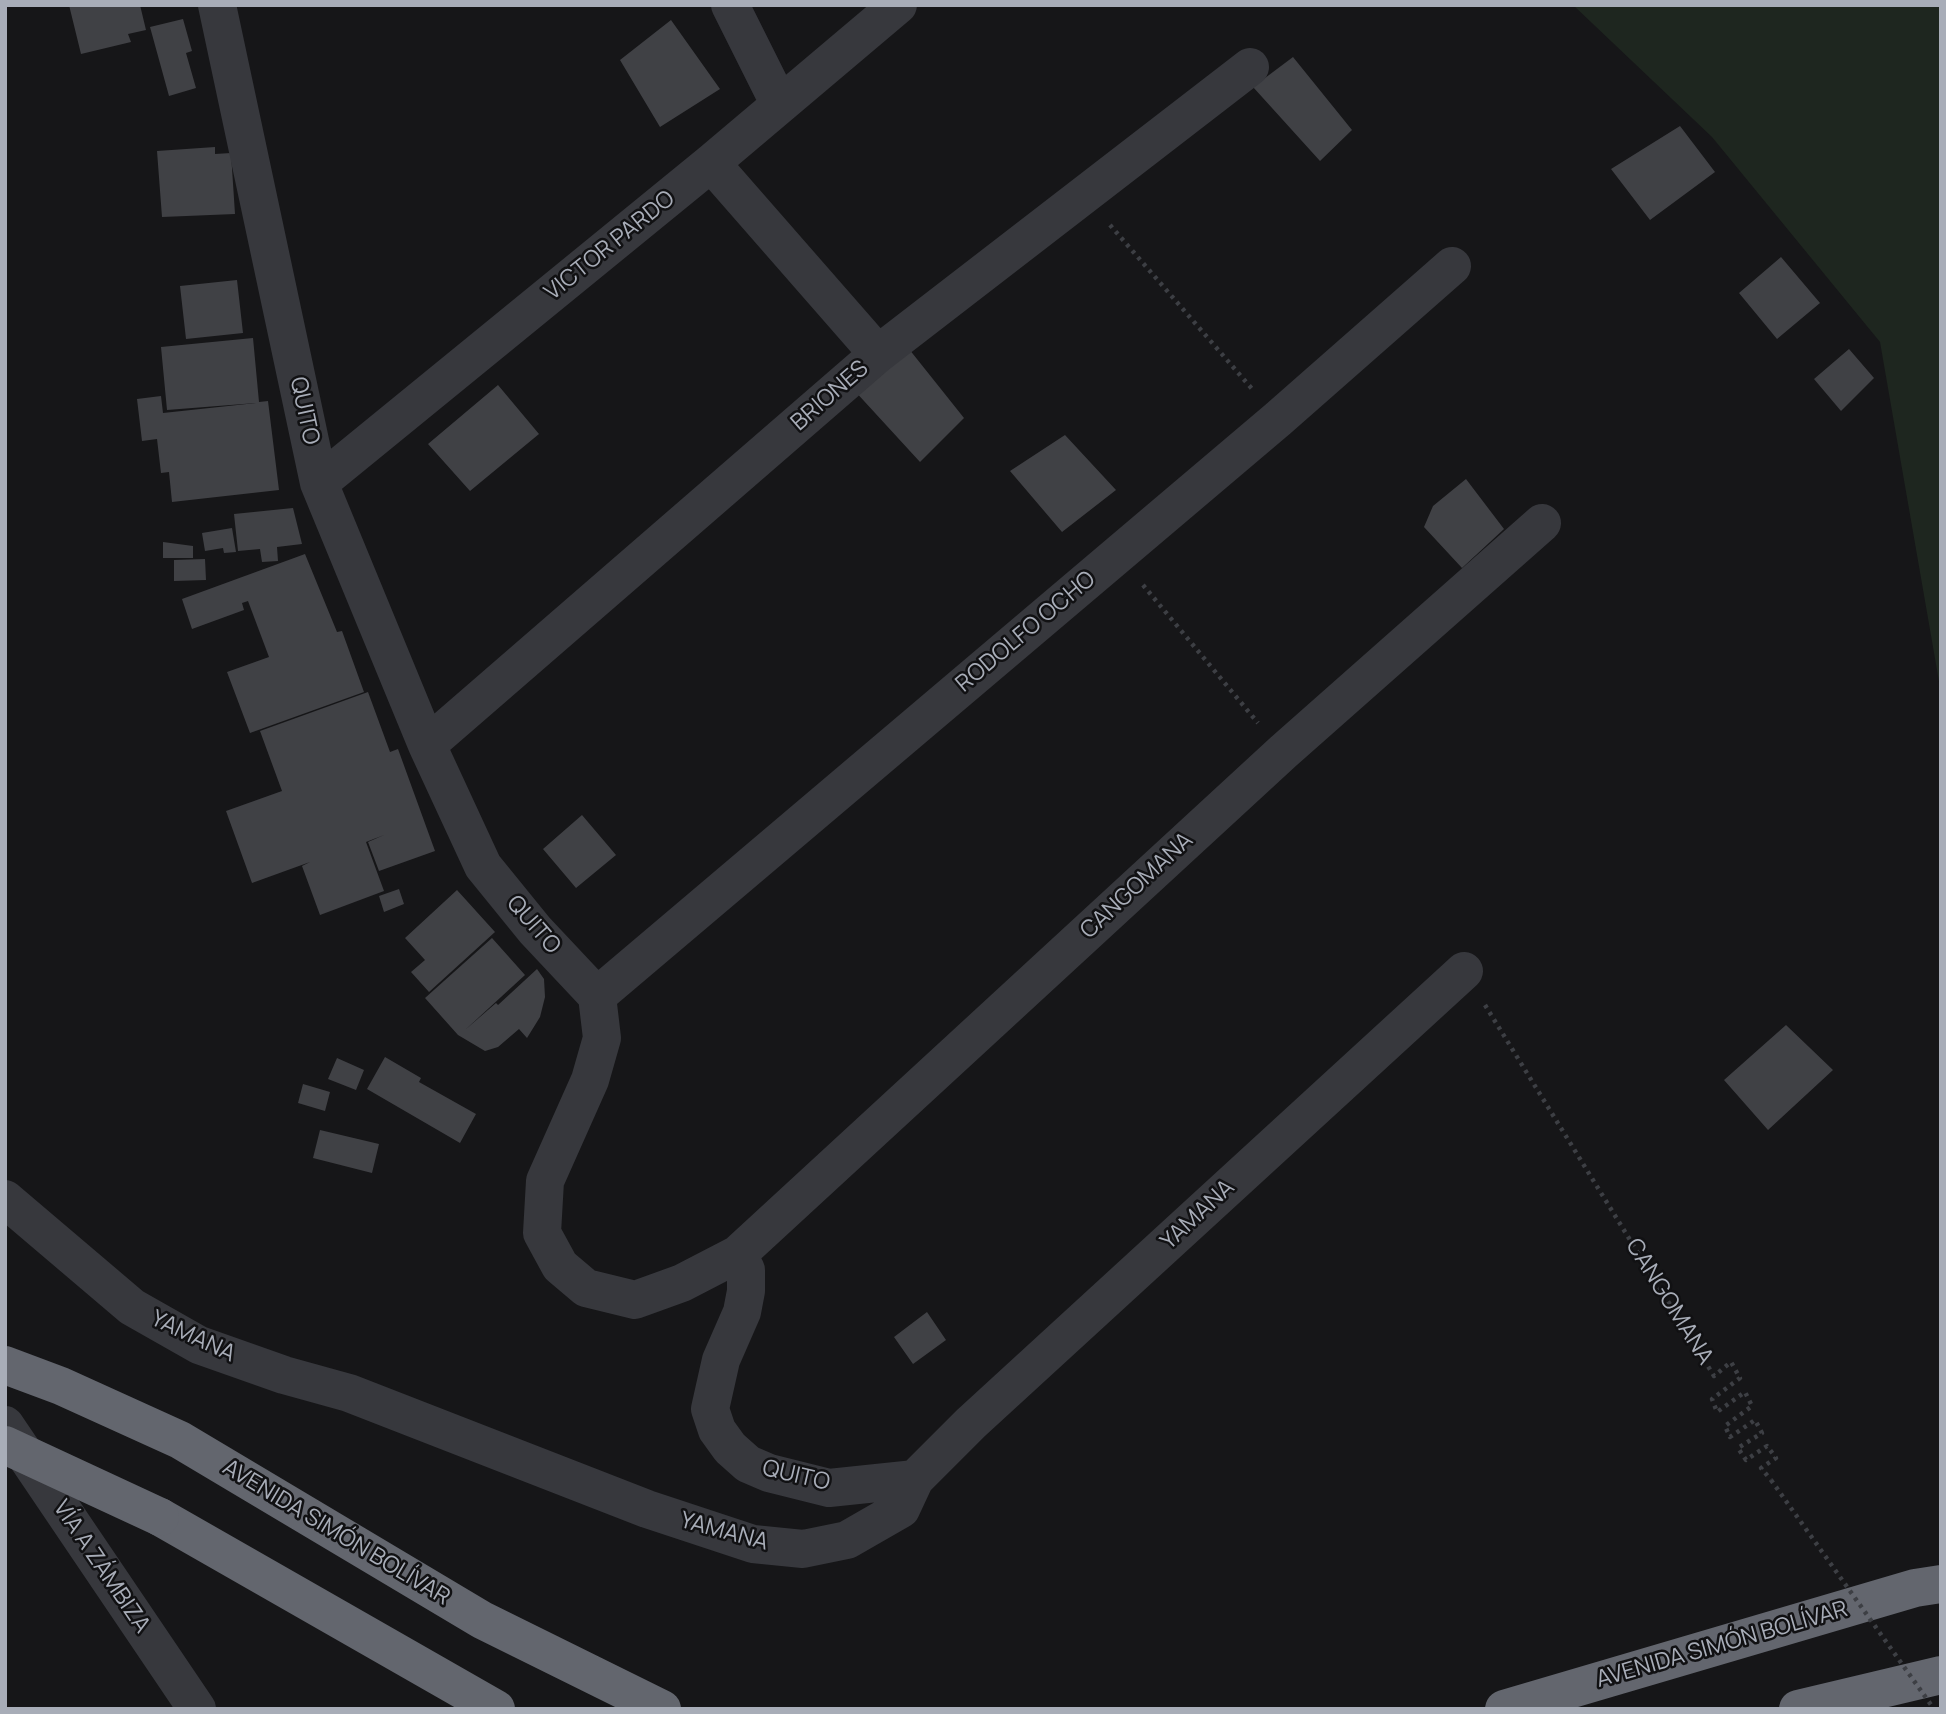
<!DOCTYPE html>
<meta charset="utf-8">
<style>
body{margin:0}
#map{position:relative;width:1946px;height:1714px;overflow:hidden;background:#161618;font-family:Manrope,sans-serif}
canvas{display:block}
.frame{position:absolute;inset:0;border:7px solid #a8adb8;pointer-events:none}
</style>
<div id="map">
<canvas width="1946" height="1714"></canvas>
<div class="frame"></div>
</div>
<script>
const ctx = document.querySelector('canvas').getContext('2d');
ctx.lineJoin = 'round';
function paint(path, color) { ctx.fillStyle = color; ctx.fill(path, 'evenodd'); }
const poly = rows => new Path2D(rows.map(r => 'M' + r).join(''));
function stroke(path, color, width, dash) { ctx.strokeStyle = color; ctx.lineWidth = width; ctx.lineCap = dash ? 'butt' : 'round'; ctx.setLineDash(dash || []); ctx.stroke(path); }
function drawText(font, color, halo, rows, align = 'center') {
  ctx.font = font + ' Manrope,sans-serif'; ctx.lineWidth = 5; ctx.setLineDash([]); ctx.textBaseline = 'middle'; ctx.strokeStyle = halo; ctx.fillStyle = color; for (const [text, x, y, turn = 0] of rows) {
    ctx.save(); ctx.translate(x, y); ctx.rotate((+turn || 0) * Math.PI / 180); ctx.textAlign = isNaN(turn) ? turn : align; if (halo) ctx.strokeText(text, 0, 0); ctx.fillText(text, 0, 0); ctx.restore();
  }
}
const green = poly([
 [1573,5,1941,5,1941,693,1880,342,1712,137]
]);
const building = poly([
 [69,5,140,5,146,30,128,34,131,42,81,54],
 [183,19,192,51,186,53,196,88,169,96,150,27],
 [671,20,720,89,660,127,620,60],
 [1293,57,1352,130,1320,161,1253,87],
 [1680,126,1715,172,1650,220,1611,169],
 [215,147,215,154,231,153,235,214,162,217,157,151],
 [1781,257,1820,303,1777,339,1739,293],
 [237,280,243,333,186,339,180,286],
 [253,338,259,402,268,401,279,490,172,502,169,472,161,473,157,439,142,441,137,399,161,396,163,413,256,403,167,410,161,347],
 [905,344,964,418,920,462,853,389],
 [1849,349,1874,378,1841,411,1814,379],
 [498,385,539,434,470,491,428,444],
 [1065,435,1116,490,1062,532,1010,471],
 [1466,479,1504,529,1462,568,1424,527,1433,506],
 [293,508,302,544,277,547,278,561,262,562,260,549,238,551,234,514],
 [232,528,236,552,224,553,223,548,205,551,202,533],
 [163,542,193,546,193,558,163,558],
 [305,554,337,632,342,631,364,692,250,733,227,672,269,657,248,601,242,603,244,610,192,629,182,599],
 [205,559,206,580,174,581,174,560],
 [368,692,390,752,398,749,435,851,379,871,368,842,384,835,366,842,384,891,320,915,302,866,310,862,252,883,226,811,282,791,260,731],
 [582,815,616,855,576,888,543,849],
 [399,889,404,904,384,912,379,896],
 [457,890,495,932,429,992,411,972,425,960,405,938],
 [492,938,525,975,465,1030,496,1003,498,1005,537,969,544,979,545,997,540,1017,527,1038,519,1029,498,1047,485,1051,458,1035,425,998],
 [1786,1025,1833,1070,1768,1130,1724,1080],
 [385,1057,421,1078,419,1082,476,1114,460,1143,367,1089],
 [337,1058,364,1070,356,1090,328,1079],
 [303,1084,330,1092,325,1111,298,1103],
 [320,1130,379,1144,372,1173,313,1158],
 [927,1312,946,1340,913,1364,894,1337]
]);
const path = poly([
 [1110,225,1253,390],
 [1143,585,1258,723],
 [1485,1005,1714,1376,1731,1362,1740,1378,1712,1399,1717,1412,1745,1392,1752,1406,1725,1426,1730,1437,1755,1420,1762,1433,1738,1448,1746,1460,1767,1446,1776,1458,1761,1468,1771,1480]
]);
const minor = poly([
 [217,5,319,483,427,745,483,866,535,930,597,996,602,1038,590,1080,545,1181,542,1233,560,1266,586,1288,635,1300,682,1283,738,1254,746,1270,746,1291,742,1312,721,1360,710,1409,717,1430,730,1448,748,1464,769,1473,829,1488,915,1479],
 [730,5,779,103],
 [711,163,878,354],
 [319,483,711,163,898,5],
 [427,745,878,354,1250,67],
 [597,996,1278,419,1452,266],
 [5,1199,132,1307,199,1345,284,1375,349,1393,647,1509,753,1544,803,1549,847,1540,901,1509,915,1479,971,1423,1464,971],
 [738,1254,1283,752,1542,523],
 [5,1425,197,1709]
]);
const highway = poly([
 [5,1365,61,1386,180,1440,482,1620,662,1709],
 [160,1517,496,1709],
 [1504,1709,1915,1588,1941,1584],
 [1798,1709,1941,1675]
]);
const pathBridge = poly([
 [1771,1480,1934,1709]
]);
const highwayBridge = poly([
 [5,1445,160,1517]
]);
const streetNames = [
 ["VICTOR PARDO",610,246,-39],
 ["BRIONES",830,396,-41],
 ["QUITO",304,411,78],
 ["RODOLFO OCHO",1026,632,-40],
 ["CANGOMANA",1137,886,-43],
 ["QUITO",533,925,49],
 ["YAMANA",1198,1215,-43],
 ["CANGOMANA",1669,1302,58],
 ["YAMANA",193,1337,25],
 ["QUITO",796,1476,13],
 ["YAMANA",724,1532,15],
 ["AVENIDA SIMÓN BOLÍVAR",336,1533,31],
 ["VÍA A ZÁMBIZA",101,1567,56],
 ["AVENIDA SIMÓN BOLÍVAR",1722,1645,-16]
];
paint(green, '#1e261f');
paint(building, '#404145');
stroke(path, '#3d3f44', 4.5, [3.5, 5]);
stroke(minor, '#37383d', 38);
stroke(highway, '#63666e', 38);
stroke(pathBridge, '#3d3f44', 4.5, [3.5, 5]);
stroke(highwayBridge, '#63666e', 38);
drawText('23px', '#a8adb8', '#111113', streetNames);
</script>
